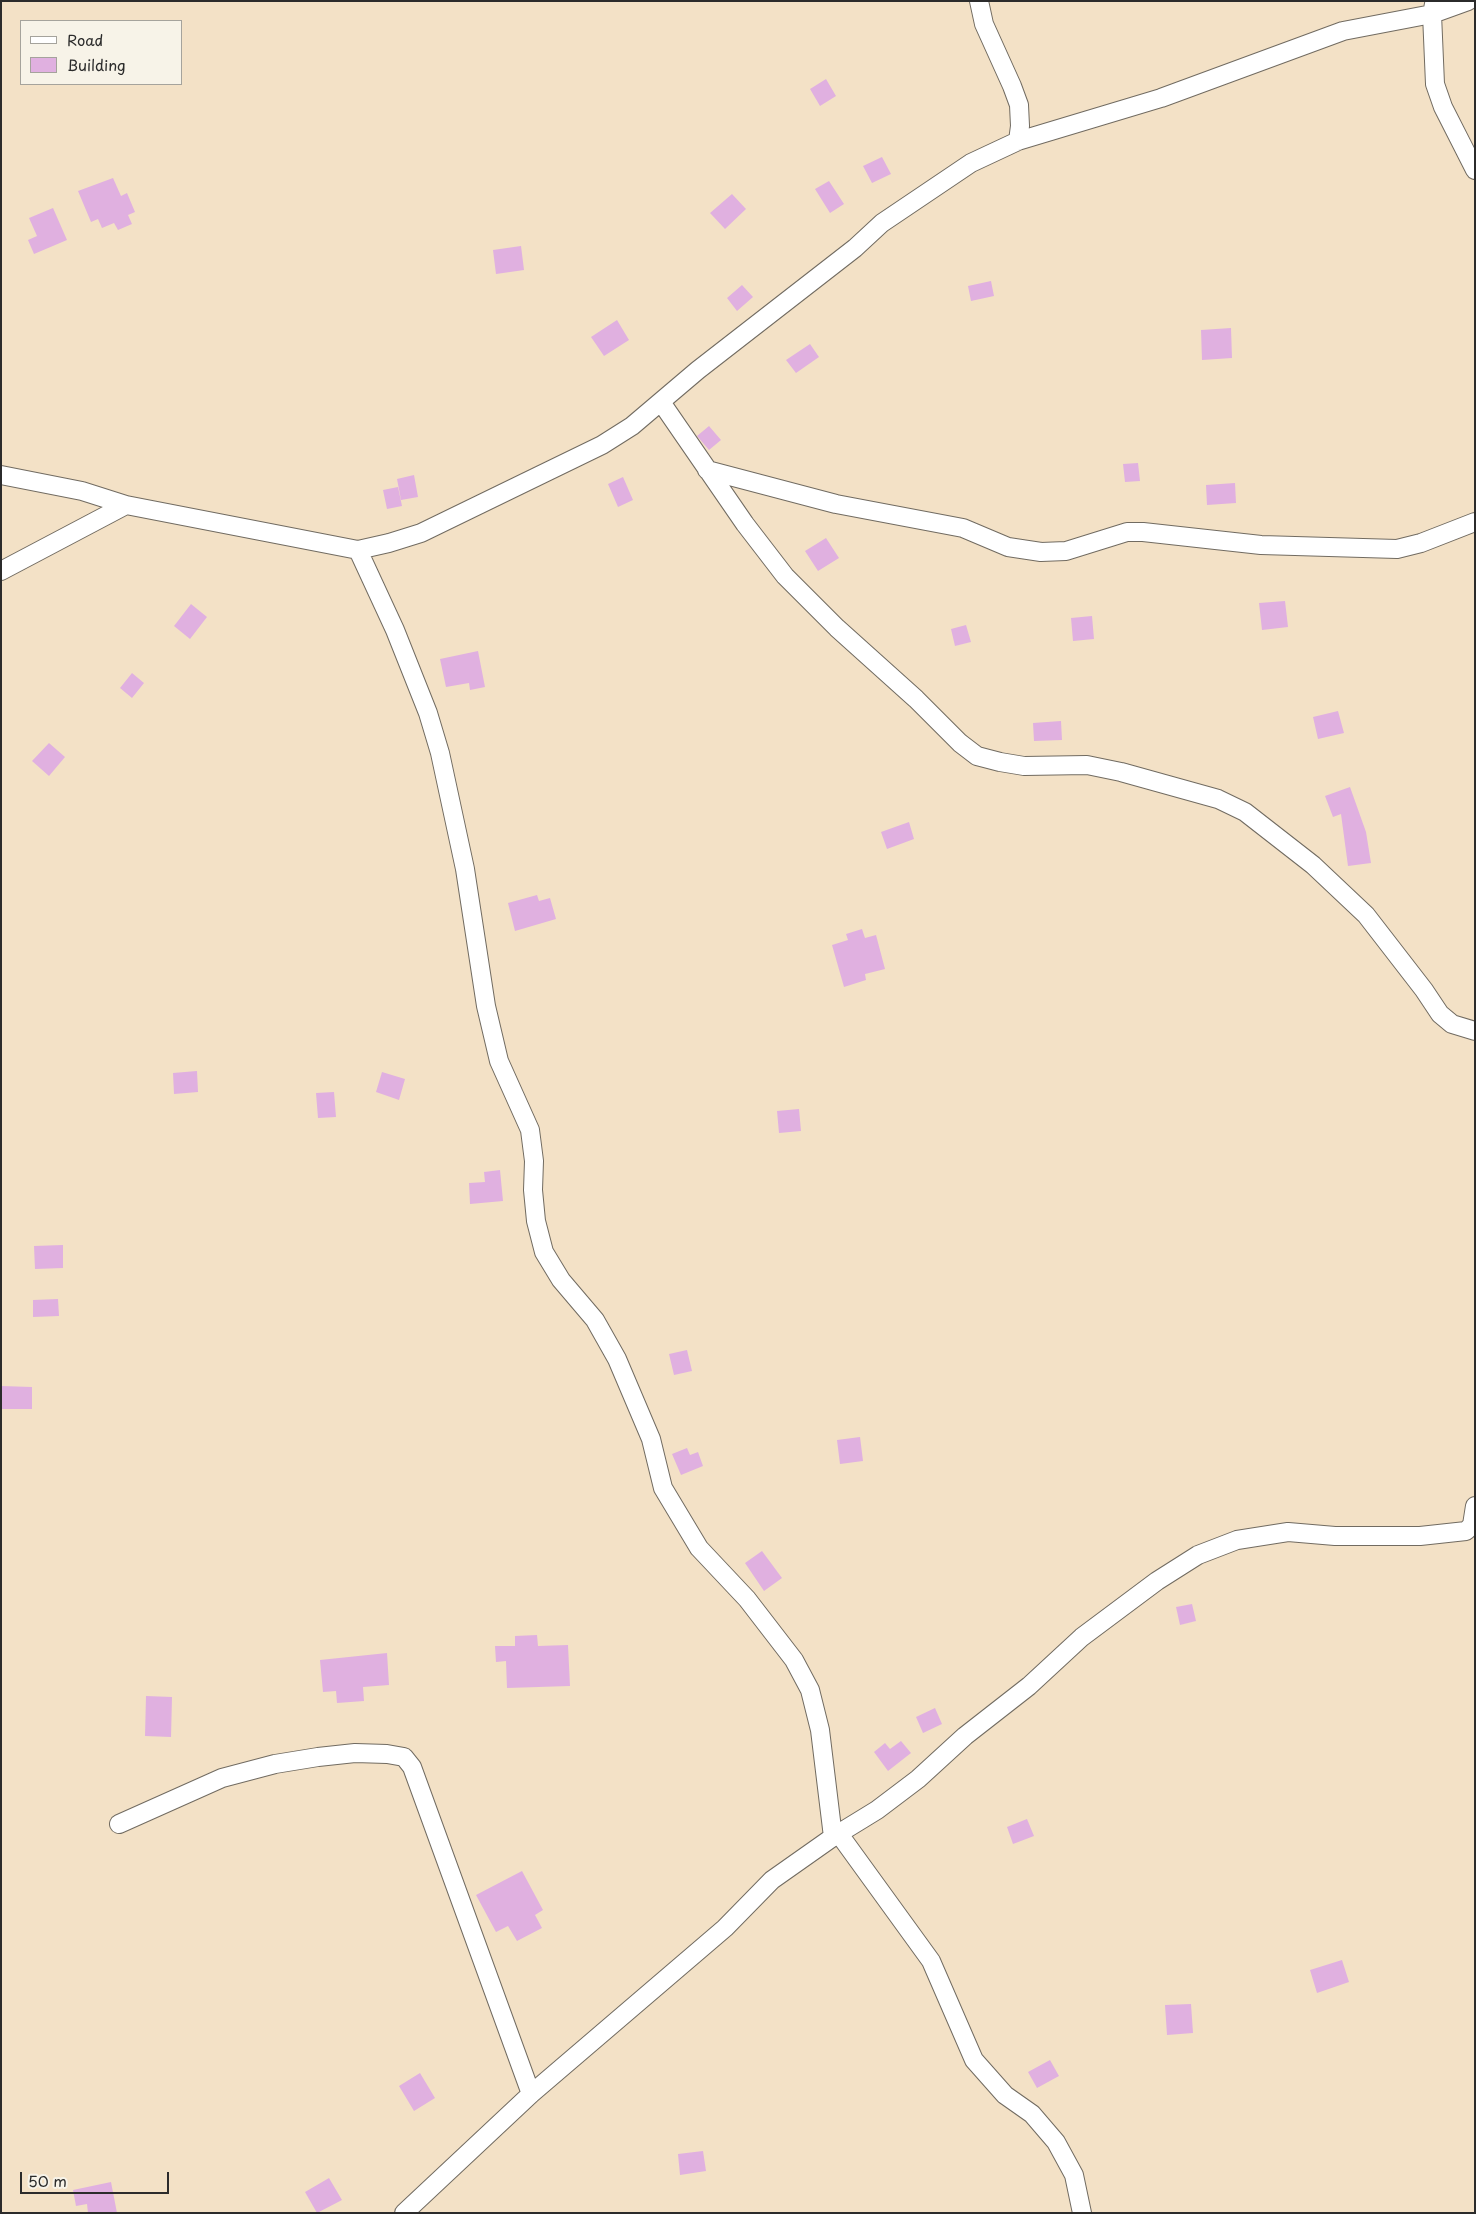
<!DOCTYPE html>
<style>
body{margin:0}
#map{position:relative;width:1476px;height:2214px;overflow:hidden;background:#f3e1c6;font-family:"Playpen Sans",sans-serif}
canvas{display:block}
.frame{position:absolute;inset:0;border:2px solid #2b2b2b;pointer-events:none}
.legend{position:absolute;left:20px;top:20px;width:162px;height:65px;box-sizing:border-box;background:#f7f3e8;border:1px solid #a5a39c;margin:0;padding:6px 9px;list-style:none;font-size:15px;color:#2b2b2b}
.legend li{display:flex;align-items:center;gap:10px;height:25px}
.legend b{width:25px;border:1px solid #a5a39c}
.scale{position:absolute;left:20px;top:2172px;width:149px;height:22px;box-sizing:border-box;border:2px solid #2b2b2b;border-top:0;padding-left:6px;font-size:15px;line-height:18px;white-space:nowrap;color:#2b2b2b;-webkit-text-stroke:4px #f7f3e8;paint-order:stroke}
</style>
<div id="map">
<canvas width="1476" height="2214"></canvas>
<div class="frame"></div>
<ul class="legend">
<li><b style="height:6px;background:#fff"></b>Road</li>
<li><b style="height:14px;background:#e0b0e0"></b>Building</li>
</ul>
<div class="scale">50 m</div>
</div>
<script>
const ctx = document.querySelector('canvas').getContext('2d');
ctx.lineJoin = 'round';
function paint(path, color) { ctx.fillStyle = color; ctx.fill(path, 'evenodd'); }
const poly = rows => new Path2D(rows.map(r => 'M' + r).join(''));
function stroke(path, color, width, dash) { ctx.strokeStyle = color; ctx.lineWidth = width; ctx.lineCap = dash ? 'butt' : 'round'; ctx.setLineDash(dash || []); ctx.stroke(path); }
const building = poly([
 [826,79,836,96,820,106,810,89],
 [882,157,891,174,872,183,863,166],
 [113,178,121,196,127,193,135,212,128,215,132,224,118,230,114,223,102,228,98,219,91,222,78,191],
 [829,181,844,204,830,213,815,189],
 [732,194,746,209,725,229,710,213],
 [53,208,67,240,34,254,28,240,37,236,29,218],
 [521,246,524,270,496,274,493,250],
 [991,281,994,296,971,301,968,286],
 [742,285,753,297,737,311,727,298],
 [617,320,629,340,604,356,591,337],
 [1231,328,1232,358,1202,360,1201,330],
 [810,344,819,357,796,373,786,360],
 [709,426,721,440,709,450,697,436],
 [1138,463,1140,481,1125,482,1123,464],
 [414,475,418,497,401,500,397,479],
 [623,477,633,500,618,507,608,484],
 [1235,483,1236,503,1207,505,1206,485],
 [398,487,402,506,387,509,383,490],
 [826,538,839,558,818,571,805,551],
 [1285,601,1288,627,1262,630,1259,603],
 [191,604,207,617,190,639,174,626],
 [1092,616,1094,639,1073,641,1071,618],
 [966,625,971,642,955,646,951,629],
 [478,651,485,687,470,690,469,683,446,687,440,659],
 [132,673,144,683,132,698,120,688],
 [1338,711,1344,733,1318,739,1313,717],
 [1061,721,1062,740,1034,741,1033,723],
 [49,743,65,757,49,776,32,761],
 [1350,787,1366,832,1371,863,1348,866,1341,814,1333,817,1325,796],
 [909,822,914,839,887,849,881,832],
 [537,895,539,901,550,898,556,919,515,931,508,903],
 [862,929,865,938,876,935,885,969,865,974,866,980,844,987,832,945,848,940,846,934],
 [197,1071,198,1092,174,1094,173,1073],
 [382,1072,405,1079,399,1100,376,1092],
 [334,1092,336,1117,318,1118,316,1093],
 [799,1109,801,1131,779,1133,777,1111],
 [500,1170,503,1201,470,1204,469,1183,485,1182,484,1172],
 [63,1245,63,1268,35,1269,34,1246],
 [58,1299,59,1316,33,1317,33,1300],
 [687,1350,692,1371,674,1375,669,1354],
 [1,1386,32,1387,32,1409,1,1409],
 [860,1437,863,1461,840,1464,837,1440],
 [687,1448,690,1455,698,1452,703,1466,681,1475,672,1454],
 [762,1551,782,1578,764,1591,745,1563],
 [1192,1604,1196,1621,1180,1625,1176,1607],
 [537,1635,538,1646,568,1645,570,1686,507,1688,506,1661,496,1662,495,1646,515,1646,515,1636],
 [387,1653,389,1685,363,1687,364,1701,337,1703,336,1691,323,1692,320,1660],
 [146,1696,172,1697,171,1737,145,1736],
 [935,1708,942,1724,923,1733,916,1717],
 [901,1741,911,1753,888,1771,874,1752,885,1743,890,1749],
 [1027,1819,1034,1836,1013,1844,1007,1827],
 [522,1871,543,1910,535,1915,542,1928,517,1941,508,1926,496,1932,476,1895],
 [1342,1960,1349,1982,1317,1993,1310,1970],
 [1191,2004,1193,2033,1167,2035,1165,2005],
 [1050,2060,1059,2076,1037,2088,1028,2072],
 [420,2073,435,2098,414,2111,399,2086],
 [703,2151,706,2171,680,2175,678,2154],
 [329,2178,342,2200,317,2213,305,2192],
 [111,2182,117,2213,88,2213,87,2204,76,2206,73,2190]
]);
const street = poly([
 [979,1,984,24,1012,86,1019,105,1020,126,1018,141],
 [1434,4,1432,14,1435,84,1443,107,1475,170],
 [661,402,745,524,785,576,837,628,916,699,960,743,977,756,1000,762,1024,766,1087,765,1121,772,1218,799,1245,812,1313,865,1366,915,1424,990,1440,1014,1452,1024,1475,1031],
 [707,470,836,504,963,528,1008,547,1041,552,1066,551,1127,532,1143,532,1261,545,1397,549,1421,543,1475,522],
 [1,475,82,491,126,505,358,550,389,543,421,533,602,445,632,426,698,370,855,248,882,223,971,163,1018,141,1161,98,1343,31,1432,14,1468,1],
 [358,550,395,630,428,713,440,753,465,869,486,1006,499,1061,530,1130,534,1161,533,1190,536,1221,544,1252,561,1280,595,1320,617,1359,651,1439,663,1488,699,1548,747,1599,794,1660,810,1690,820,1730,833,1837],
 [1,571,126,505],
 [119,1824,222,1778,275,1764,318,1757,355,1753,387,1754,404,1757,412,1767,531,2094],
 [839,1834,931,1961,974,2060,1005,2095,1032,2114,1056,2142,1074,2175,1082,2213],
 [404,2213,531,2094,725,1928,772,1880,833,1837,877,1810,918,1779,965,1736,1029,1686,1082,1637,1157,1581,1198,1555,1237,1540,1288,1532,1335,1536,1420,1536,1466,1531,1472,1525,1475,1506]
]);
paint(building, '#e0b0e0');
stroke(street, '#716b61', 20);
stroke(street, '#fff', 18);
</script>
